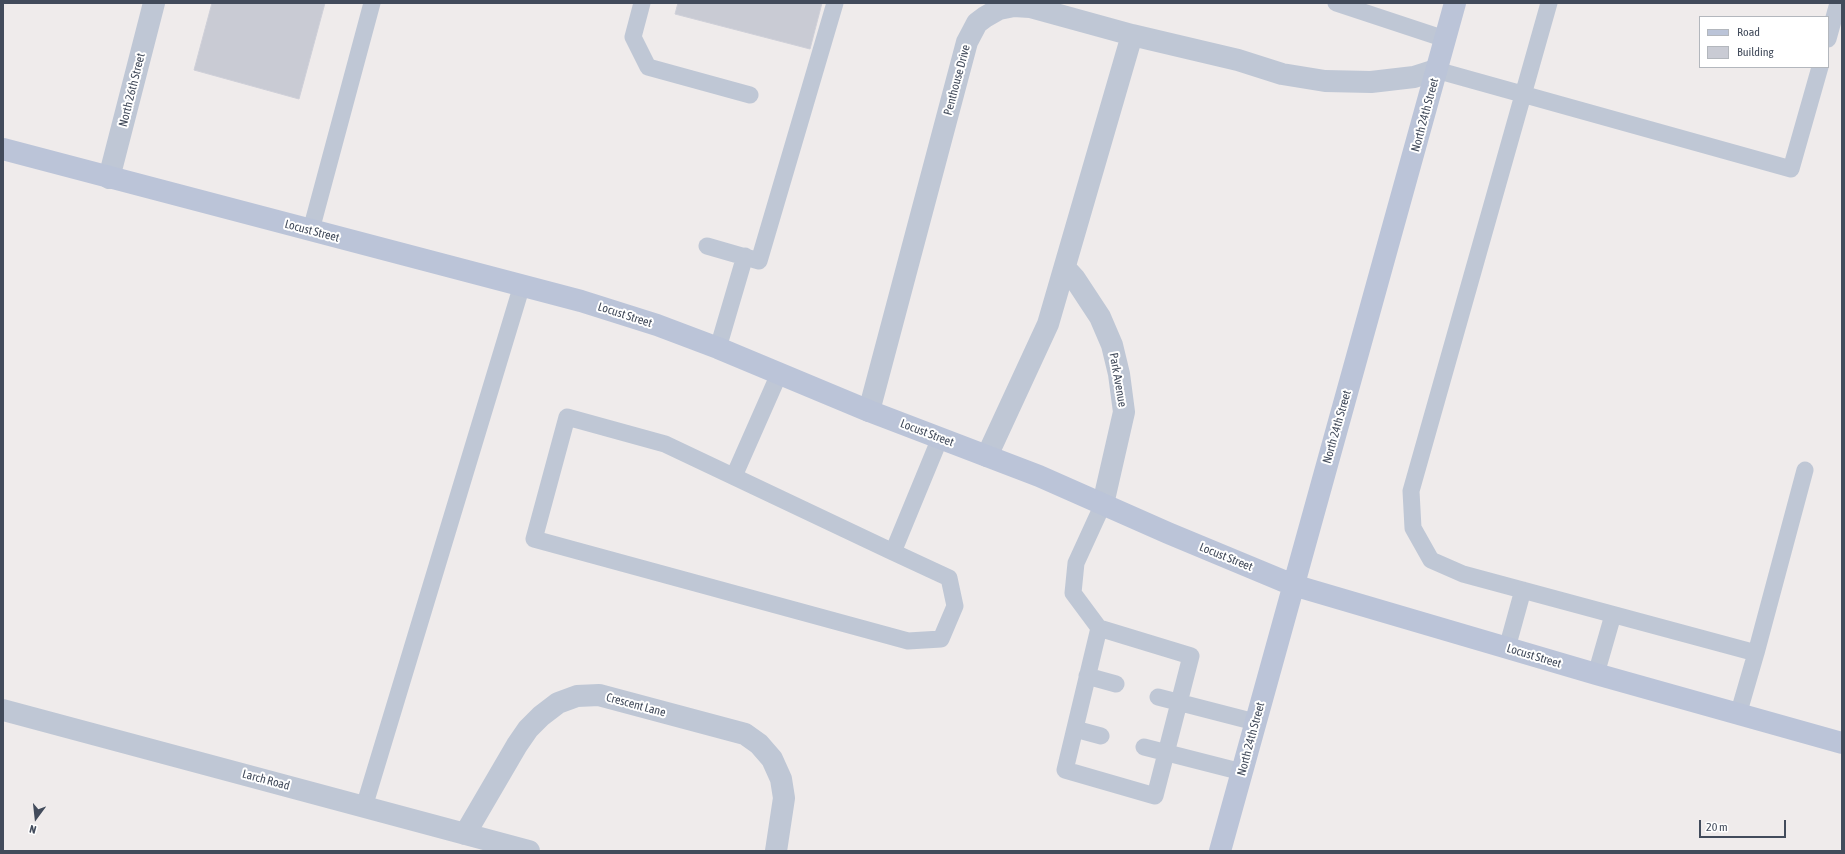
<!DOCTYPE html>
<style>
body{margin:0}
#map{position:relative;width:1845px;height:854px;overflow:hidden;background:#efebeb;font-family:"Asap Condensed",sans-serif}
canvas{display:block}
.frame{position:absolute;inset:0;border:4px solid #424b5b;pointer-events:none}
.legend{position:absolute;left:1699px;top:16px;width:130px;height:52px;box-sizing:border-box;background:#fff;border:1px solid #b3b7bd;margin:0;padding:5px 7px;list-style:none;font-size:12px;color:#424b5b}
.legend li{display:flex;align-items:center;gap:8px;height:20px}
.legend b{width:20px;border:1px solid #b3b7bd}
.north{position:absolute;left:16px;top:798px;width:40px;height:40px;-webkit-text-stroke:3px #fff;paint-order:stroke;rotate:195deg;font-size:11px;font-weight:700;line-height:16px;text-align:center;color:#424b5b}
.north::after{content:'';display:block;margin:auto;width:14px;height:18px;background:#424b5b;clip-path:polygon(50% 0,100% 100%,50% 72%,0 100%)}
.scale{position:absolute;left:1699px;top:820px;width:87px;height:18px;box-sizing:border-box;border:2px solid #424b5b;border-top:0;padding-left:5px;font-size:12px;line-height:14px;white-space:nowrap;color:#424b5b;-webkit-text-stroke:3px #fff;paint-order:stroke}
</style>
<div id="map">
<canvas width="1845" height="854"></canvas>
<div class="frame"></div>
<ul class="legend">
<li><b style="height:5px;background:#bbc4d8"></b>Road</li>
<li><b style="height:11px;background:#c9cbd4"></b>Building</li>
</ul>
<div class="north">N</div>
<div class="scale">20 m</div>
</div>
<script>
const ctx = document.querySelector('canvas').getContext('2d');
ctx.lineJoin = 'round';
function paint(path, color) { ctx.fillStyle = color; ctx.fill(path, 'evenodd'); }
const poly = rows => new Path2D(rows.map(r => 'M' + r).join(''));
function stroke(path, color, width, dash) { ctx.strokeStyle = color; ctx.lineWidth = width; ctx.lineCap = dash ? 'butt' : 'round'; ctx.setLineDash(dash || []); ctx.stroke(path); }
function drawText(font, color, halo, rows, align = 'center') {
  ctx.font = font + ' "Asap Condensed",sans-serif'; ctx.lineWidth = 4; ctx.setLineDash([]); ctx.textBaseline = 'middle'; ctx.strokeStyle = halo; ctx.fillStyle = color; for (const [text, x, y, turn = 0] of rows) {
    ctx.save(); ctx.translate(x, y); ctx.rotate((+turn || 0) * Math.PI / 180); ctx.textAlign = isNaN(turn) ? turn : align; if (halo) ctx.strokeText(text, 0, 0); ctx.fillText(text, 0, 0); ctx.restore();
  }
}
const building = poly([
 [212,3,325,3,299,99,194,70,212,3],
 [678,3,822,3,810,49,675,14,678,3]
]);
const lane = poly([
 [642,3,633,37,648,67,750,95],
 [1336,3,1445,39],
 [1549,3,1411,491,1413,528,1431,560,1463,574,1756,653,1738,715],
 [1828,39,1838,3],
 [1436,70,1791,169,1820,67],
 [311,230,372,3],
 [707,246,759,261,835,3],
 [718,348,745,256],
 [734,476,779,374],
 [893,552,949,578,955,606,941,639,908,641,534,539,567,417,665,444,893,552,940,438],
 [1099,628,1191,656,1155,796,1065,770,1099,628,1073,593,1076,563,1103,504],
 [1507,648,1523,590],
 [1756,653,1805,470],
 [1596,674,1613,615],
 [1087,676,1116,684],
 [1158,697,1255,722],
 [1075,729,1101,736],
 [1144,747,1242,772],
 [364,807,522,285]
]);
const street = poly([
 [109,178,154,3],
 [1065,268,1075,279,1100,317,1112,345,1119,374,1124,412,1103,504],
 [869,411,967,42,977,23,985,17,999,9,1014,6,1030,7,1132,35,1238,60,1282,74,1325,81,1371,82,1414,77,1436,70],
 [987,456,1048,324,1132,35],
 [3,710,529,851],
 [465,834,517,745,528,729,541,716,558,703,577,696,599,695,745,734,759,744,772,759,781,779,784,798,776,851]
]);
const secondary = poly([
 [3,149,581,301,657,325,718,348,869,411,1039,476,1168,533,1293,585,1596,674,1842,743],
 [1220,851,1455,3]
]);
const streetNames = [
 ["Penthouse Drive",957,80,-75],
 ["North 26th Street",132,90,-76],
 ["North 24th Street",1425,115,-75],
 ["Locust Street",312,231,15],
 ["Locust Street",625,315,18],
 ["Park Avenue",1118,380,80],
 ["North 24th Street",1337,427,-74],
 ["Locust Street",927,433,21],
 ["Locust Street",1226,557,22],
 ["Locust Street",1534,656,17],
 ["Crescent Lane",636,705,15],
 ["North 24th Street",1251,739,-75],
 ["Larch Road",266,780,15]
];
paint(building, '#c9cbd4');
stroke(building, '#cecfd8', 1);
stroke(lane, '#bfc7d5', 17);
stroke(street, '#bfc7d5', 22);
stroke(secondary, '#bbc4d8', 22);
drawText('12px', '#424b5b', '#fff', streetNames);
</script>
